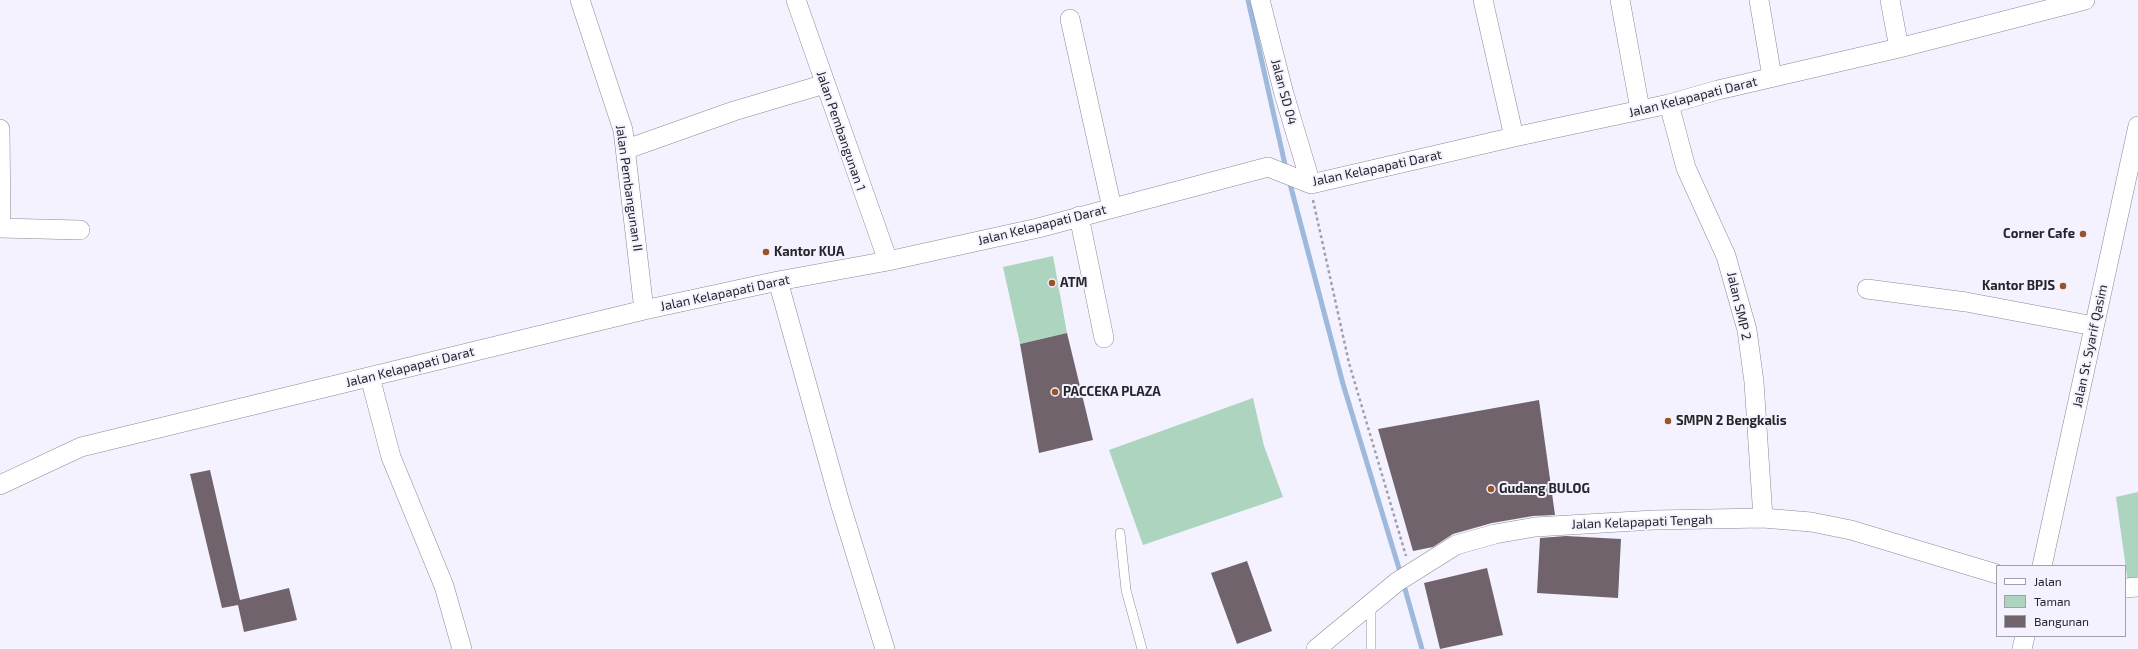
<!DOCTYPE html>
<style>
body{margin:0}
#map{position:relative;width:2138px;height:649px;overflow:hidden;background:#f3f2fe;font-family:"Exo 2",sans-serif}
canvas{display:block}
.legend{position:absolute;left:1996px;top:565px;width:130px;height:72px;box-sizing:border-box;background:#f3f2fe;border:1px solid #a1a0aa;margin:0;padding:5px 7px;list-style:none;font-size:12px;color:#26262b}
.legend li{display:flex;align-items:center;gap:8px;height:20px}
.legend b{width:20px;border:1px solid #a1a0aa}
</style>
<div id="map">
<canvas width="2138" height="649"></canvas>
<ul class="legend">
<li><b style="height:5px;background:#fff"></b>Jalan</li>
<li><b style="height:11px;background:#add4bf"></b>Taman</li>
<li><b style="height:11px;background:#70636b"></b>Bangunan</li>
</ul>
</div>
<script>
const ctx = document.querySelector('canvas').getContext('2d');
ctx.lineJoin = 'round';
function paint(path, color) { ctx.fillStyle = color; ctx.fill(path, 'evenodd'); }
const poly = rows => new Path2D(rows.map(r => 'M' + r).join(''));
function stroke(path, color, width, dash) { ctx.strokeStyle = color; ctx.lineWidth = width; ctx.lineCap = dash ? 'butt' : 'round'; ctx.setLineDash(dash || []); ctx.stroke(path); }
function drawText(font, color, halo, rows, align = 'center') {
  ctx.font = font + ' "Exo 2",sans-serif'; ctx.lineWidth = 4; ctx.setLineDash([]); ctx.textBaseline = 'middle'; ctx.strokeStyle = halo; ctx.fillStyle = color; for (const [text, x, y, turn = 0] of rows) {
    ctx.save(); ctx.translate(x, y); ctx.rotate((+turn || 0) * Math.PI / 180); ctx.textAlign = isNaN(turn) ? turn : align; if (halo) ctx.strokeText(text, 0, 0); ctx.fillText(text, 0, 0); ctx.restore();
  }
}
const green = poly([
 [1053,256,1067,333,1020,344,1003,267],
 [1253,398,1264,446,1283,497,1143,545,1109,450],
 [2138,492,2138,581,2128,583,2116,497]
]);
const stream = poly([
 [1248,0,1286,169],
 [1289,180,1343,384,1401,575],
 [1403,582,1422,649]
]);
const building = poly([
 [1067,333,1093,440,1039,453,1020,344],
 [1539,400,1555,515,1533,516,1492,523,1453,534,1433,547,1413,551,1378,429],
 [210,470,240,600,289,588,297,620,244,632,238,605,222,608,190,474],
 [1566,536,1621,539,1618,598,1537,593,1540,538],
 [1247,561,1272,631,1237,644,1211,573],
 [1487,568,1503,635,1440,649,1424,583]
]);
const path = poly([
 [1313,200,1349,363,1406,556]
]);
const lane = poly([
 [1120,533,1126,590,1142,649],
 [1371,605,1371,649]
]);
const street = poly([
 [580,0,623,130,644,310],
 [796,0,888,261],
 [1260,0,1284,94,1311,184],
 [1483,0,1514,137],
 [1620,0,1640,109],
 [1759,0,1772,77],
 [1890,0,1899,48],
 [1070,19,1112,208],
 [1669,104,1686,168,1726,256,1747,330,1754,382,1763,518],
 [0,129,1,228],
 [627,149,734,111,825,84],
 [1079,216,1104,338],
 [0,228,80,230],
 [778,281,840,503,885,649],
 [1867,289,1966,302,2094,326],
 [370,377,391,457,444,586,462,649],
 [0,485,81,447,644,310,778,281,888,261,1038,228,1268,167,1311,184,1514,137,1669,104,1718,90,1899,48,2085,0],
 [2042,566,2138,126],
 [2125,588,2138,587],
 [1316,649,1397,582,1456,545,1495,534,1535,527,1654,520,1763,518,1811,522,1851,530,1997,574],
 [2022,649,2025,636]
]);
const markers = [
 [2083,234,4,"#99532b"],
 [766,252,4,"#99532b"],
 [1052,283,4,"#99532b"],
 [2063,286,4,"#99532b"],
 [1055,392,4,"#99532b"],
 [1668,421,4,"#99532b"],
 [1491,489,4,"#99532b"]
];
const streetNames = [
 ["Jalan SD 04",1284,92,75],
 ["Jalan Kelapapati Darat",1693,97,-14],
 ["Jalan Pembangunan 1",841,131,71],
 ["Jalan Kelapapati Darat",1377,168,-12],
 ["Jalan Pembangunan II",629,188,82],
 ["Jalan Kelapapati Darat",1042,225,-14],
 ["Jalan Kelapapati Darat",725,293,-12],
 ["Jalan SMP 2",1739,306,77],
 ["Jalan St. Syarif Qasim",2090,346,-78],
 ["Jalan Kelapapati Darat",410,367,-14],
 ["Jalan Kelapapati Tengah",1642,522,-2]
];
const poiNames = [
 ["Corner Cafe",2075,234,"right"],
 ["Kantor KUA",774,252],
 ["ATM",1060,283],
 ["Kantor BPJS",2055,286,"right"],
 ["PACCEKA PLAZA",1063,392],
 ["SMPN 2 Bengkalis",1676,421],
 ["Gudang BULOG",1499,489]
];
paint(green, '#add4bf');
stroke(stream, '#9fb9dc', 5);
paint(building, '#70636b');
stroke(lane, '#8b8a97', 10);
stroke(street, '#8b8a97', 20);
stroke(path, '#a1a0a9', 2.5, [3, 3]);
stroke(lane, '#fff', 9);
stroke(street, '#fff', 19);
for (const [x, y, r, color] of markers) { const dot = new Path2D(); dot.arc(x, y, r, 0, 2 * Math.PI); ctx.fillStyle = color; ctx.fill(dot); stroke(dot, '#f3f2fe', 1.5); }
drawText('13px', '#26262b', '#f3f2fe', streetNames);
drawText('bold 13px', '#26262b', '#f3f2fe', poiNames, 'left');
</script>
